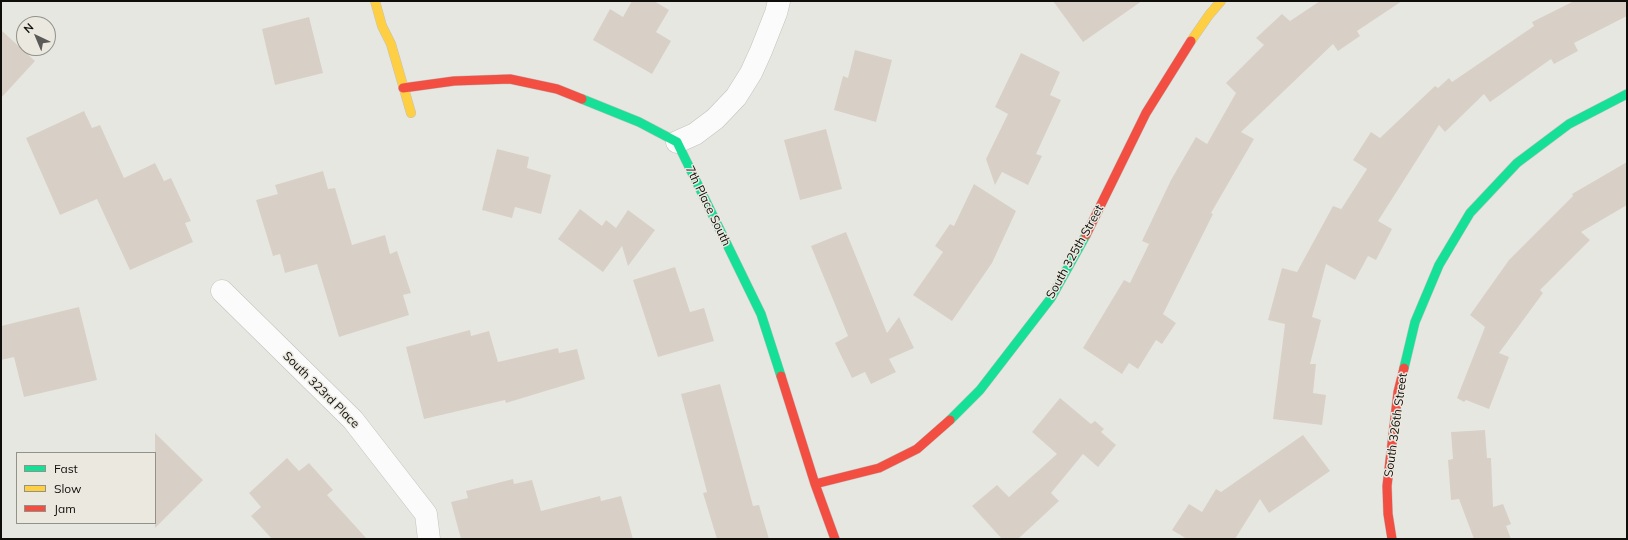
<!DOCTYPE html>
<style>
body{margin:0}
#map{position:relative;width:1628px;height:540px;overflow:hidden;background:#e7e7e2;font-family:Mulish,sans-serif}
canvas{display:block}
.frame{position:absolute;inset:0;border:2px solid #0f0e0b;pointer-events:none}
.legend{position:absolute;left:16px;top:452px;width:140px;height:72px;box-sizing:border-box;background:#eae8df;border:1px solid #92918a;margin:0;padding:5px 7px;list-style:none;font-size:12px;color:#0f0e0b}
.legend li{display:flex;align-items:center;gap:8px;height:20px}
.legend b{width:20px;border:1px solid #92918a}
.north{position:absolute;left:16px;top:16px;width:40px;height:40px;box-sizing:border-box;background:#eae8df;border:1px solid #92918a;border-radius:50%;rotate:316deg;font-size:11px;font-weight:700;line-height:16px;text-align:center;color:#0f0e0b}
.north::after{content:'';display:block;margin:auto;width:14px;height:18px;background:#5b5a56;clip-path:polygon(50% 0,100% 100%,50% 72%,0 100%)}
</style>
<div id="map">
<canvas width="1628" height="540"></canvas>
<div class="frame"></div>
<ul class="legend">
<li><b style="height:5px;background:#16e098"></b>Fast</li>
<li><b style="height:5px;background:#ffcf43"></b>Slow</li>
<li><b style="height:5px;background:#f24e42"></b>Jam</li>
</ul>
<div class="north">N</div>
</div>
<script>
const ctx = document.querySelector('canvas').getContext('2d');
ctx.lineJoin = 'round';
function paint(path, color) { ctx.fillStyle = color; ctx.fill(path, 'evenodd'); }
const poly = rows => new Path2D(rows.map(r => 'M' + r).join(''));
function stroke(path, color, width, dash) { ctx.strokeStyle = color; ctx.lineWidth = width; ctx.lineCap = dash ? 'butt' : 'round'; ctx.setLineDash(dash || []); ctx.stroke(path); }
function drawText(font, color, halo, rows, align = 'center') {
  ctx.font = font + ' Mulish,sans-serif'; ctx.lineWidth = 3; ctx.setLineDash([]); ctx.textBaseline = 'middle'; ctx.strokeStyle = halo; ctx.fillStyle = color; for (const [text, x, y, turn = 0] of rows) {
    ctx.save(); ctx.translate(x, y); ctx.rotate((+turn || 0) * Math.PI / 180); ctx.textAlign = isNaN(turn) ? turn : align; if (halo) ctx.strokeText(text, 0, 0); ctx.fillText(text, 0, 0); ctx.restore();
  }
}
const building = poly([
 [632,1,654,1,669,10,656,32,671,41,652,74,593,40,610,9,623,17],
 [1053,1,1142,1,1083,42],
 [1320,1,1402,1,1357,31,1360,36,1338,51,1333,44,1241,132,1254,139,1211,213,1213,214,1163,314,1176,323,1162,344,1156,340,1138,369,1129,363,1122,374,1083,348,1124,280,1130,283,1149,244,1142,241,1171,180,1196,137,1207,144,1236,93,1226,83,1264,45,1256,38,1282,14,1290,21],
 [1574,1,1627,1,1627,16,1574,43,1578,51,1554,64,1551,59,1490,102,1484,94,1445,132,1439,125,1378,221,1392,229,1376,260,1368,256,1355,280,1326,264,1312,317,1321,320,1310,364,1316,364,1313,393,1326,395,1322,425,1273,419,1285,324,1268,320,1282,268,1297,272,1333,206,1341,209,1340,211,1367,169,1353,160,1371,132,1380,138,1435,86,1438,88,1449,78,1452,82,1534,26,1532,22],
 [309,17,323,73,275,85,262,29],
 [1,30,35,61,1,98],
 [855,50,892,60,876,122,834,110,843,76,848,78],
 [1021,53,1060,72,1050,95,1061,100,1036,154,1042,156,1028,185,1002,172,995,185,986,159,1008,114,995,107],
 [84,111,92,128,100,125,124,178,155,163,164,181,171,178,191,221,185,223,193,242,130,270,97,199,60,215,26,138],
 [826,129,842,189,800,200,784,140],
 [497,149,529,157,527,168,551,175,541,214,515,207,512,218,482,210],
 [1627,162,1627,205,1581,232,1590,240,1540,290,1543,293,1499,353,1509,357,1489,409,1466,400,1464,402,1457,398,1485,327,1470,315,1509,260,1573,196,1572,194],
 [323,171,328,189,335,188,352,245,385,235,390,254,397,251,411,293,403,295,409,315,339,337,317,264,285,273,280,254,273,256,256,200,278,194,275,185],
 [974,184,1016,211,992,263,952,321,913,295,943,252,935,246,950,224,954,226],
 [580,209,602,226,606,220,616,228,628,210,655,230,628,266,622,246,603,272,558,239],
 [846,232,887,333,899,317,914,348,889,359,896,372,871,384,865,372,852,378,835,343,848,336,811,246],
 [675,267,690,312,704,308,714,341,658,357,633,280],
 [79,307,97,380,24,397,14,357,1,360,1,326],
 [470,330,471,336,489,331,498,362,558,348,559,353,577,349,585,379,506,403,505,400,424,419,406,347],
 [720,384,753,506,759,505,769,539,717,539,703,493,707,492,681,394],
 [1060,398,1091,424,1095,421,1104,429,1101,432,1116,445,1098,467,1083,454,1051,493,1059,501,1018,539,1002,539,972,506,997,485,1009,497,1057,454,1032,432],
 [1485,430,1487,458,1491,458,1493,507,1503,504,1511,524,1506,526,1511,539,1474,539,1459,499,1451,500,1448,460,1453,459,1451,432],
 [155,433,203,480,155,528],
 [1303,435,1330,471,1269,513,1260,499,1235,539,1187,539,1172,530,1189,504,1202,512,1216,489,1221,492],
 [287,458,299,471,309,463,333,490,327,495,367,539,272,539,251,516,261,507,249,493],
 [513,479,514,484,532,480,541,511,600,496,601,501,621,496,633,539,461,539,451,502,468,498,466,491]
]);
const street = poly([
 [677,142,695,134,715,119,736,97,751,73,761,51,776,13,779,1],
 [222,291,353,420,426,514,429,539]
]);
const fast = poly([
 [582,99,639,122,677,142,761,314,781,376],
 [1404,368,1415,322,1439,265,1470,213,1517,163,1569,124,1627,94],
 [950,420,980,390,1051,298,1086,235]
]);
const slow = poly([
 [375,1,382,26,391,44,411,113],
 [1191,41,1209,15,1221,1]
]);
const jam = poly([
 [403,88,454,81,510,79,557,89,582,99],
 [1086,235,1146,113,1191,41],
 [781,376,815,484,835,539],
 [815,484,879,468,917,449,950,420],
 [1392,539,1388,514,1387,486,1398,392,1404,368]
]);
const streetNames = [
 ["7th Place South",708,206,64],
 ["South 325th Street",1075,252,-61],
 ["South 323rd Place",321,390,45],
 ["South 326th Street",1396,425,-82]
];
paint(building, '#d8d0c6');
stroke(street, '#c2c2be', 23);
stroke(fast, '#c2c2be', 10);
stroke(slow, '#c2c2be', 10);
stroke(jam, '#c2c2be', 10);
stroke(street, '#fbfbfb', 22);
stroke(fast, '#16e098', 9);
stroke(slow, '#ffcf43', 9);
stroke(jam, '#f24e42', 9);
drawText('12px', '#0f0e0b', '#eae8df', streetNames);
</script>
